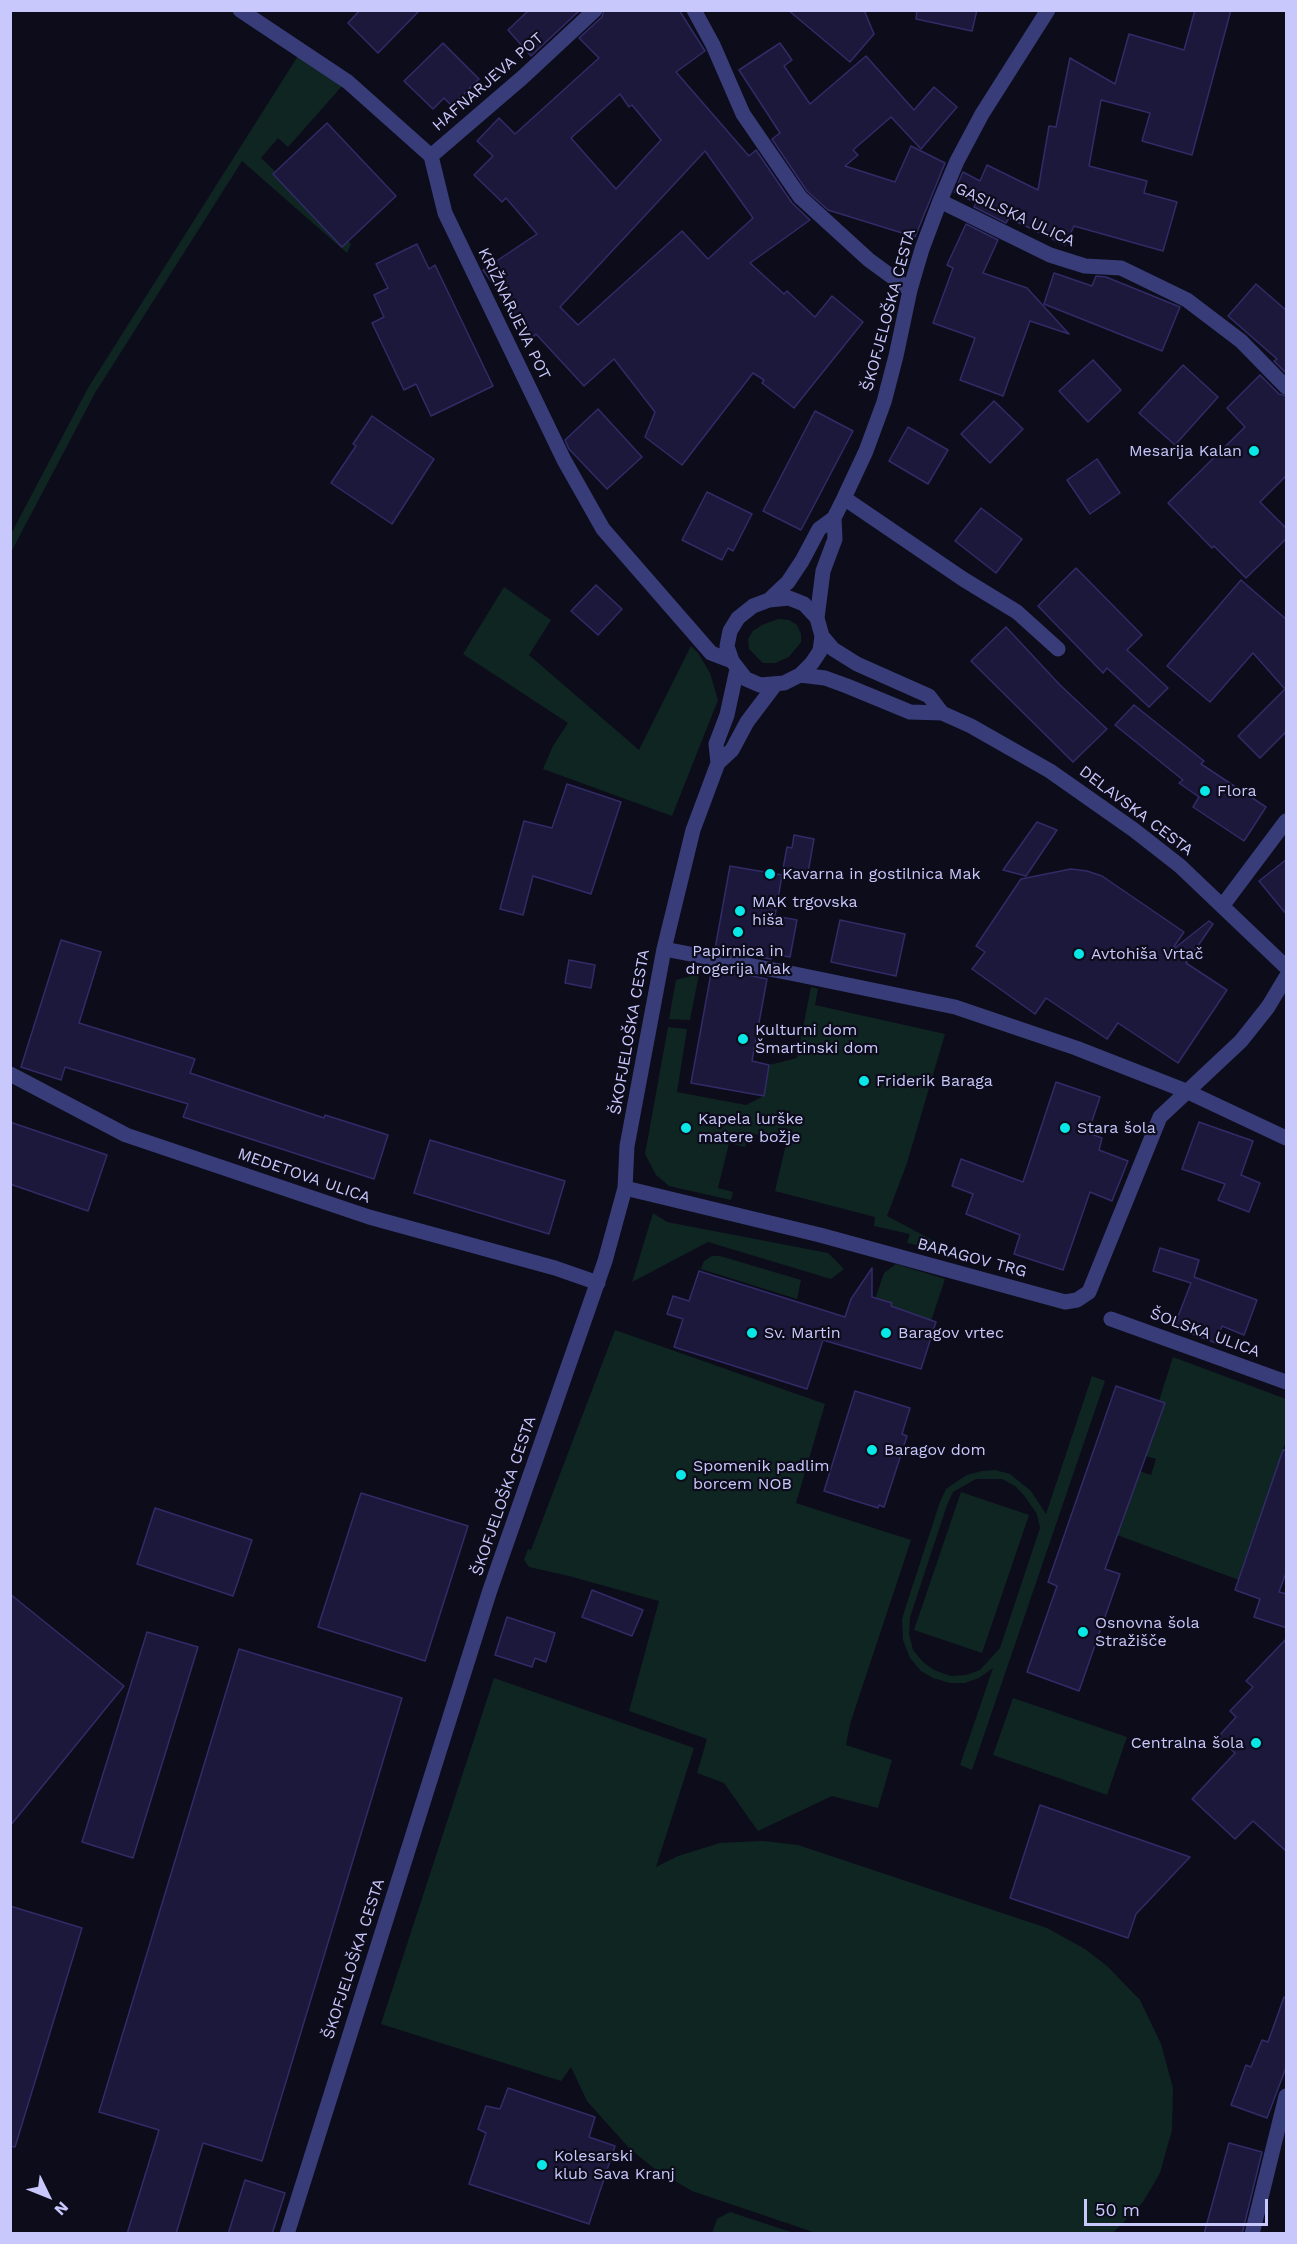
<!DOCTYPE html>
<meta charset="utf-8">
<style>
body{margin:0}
#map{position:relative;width:1297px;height:2244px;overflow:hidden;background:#0d0c1b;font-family:"Work Sans",sans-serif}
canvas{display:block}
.frame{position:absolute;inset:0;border:12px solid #c8c8fd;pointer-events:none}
.north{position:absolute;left:18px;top:2166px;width:60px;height:60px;-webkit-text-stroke:4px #0d0c1b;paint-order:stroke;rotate:133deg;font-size:16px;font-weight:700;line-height:24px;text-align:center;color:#c8c8fd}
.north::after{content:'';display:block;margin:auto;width:21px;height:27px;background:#c8c8fd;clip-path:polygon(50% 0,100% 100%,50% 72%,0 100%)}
.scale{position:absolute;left:1084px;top:2199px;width:184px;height:27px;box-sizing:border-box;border:3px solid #c8c8fd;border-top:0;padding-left:8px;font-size:18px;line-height:21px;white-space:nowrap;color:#c8c8fd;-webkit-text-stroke:4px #0d0c1b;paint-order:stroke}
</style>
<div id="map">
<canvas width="1297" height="2244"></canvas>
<div class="frame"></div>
<div class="north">N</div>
<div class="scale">50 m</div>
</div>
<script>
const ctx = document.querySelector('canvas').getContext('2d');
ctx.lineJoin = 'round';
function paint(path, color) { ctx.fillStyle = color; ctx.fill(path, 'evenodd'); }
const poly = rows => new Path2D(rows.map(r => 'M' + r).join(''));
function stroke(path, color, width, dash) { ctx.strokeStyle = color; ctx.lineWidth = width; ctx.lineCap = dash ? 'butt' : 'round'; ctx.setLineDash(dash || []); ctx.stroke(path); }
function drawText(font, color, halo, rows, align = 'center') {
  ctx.font = font + ' "Work Sans",sans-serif'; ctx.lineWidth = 4.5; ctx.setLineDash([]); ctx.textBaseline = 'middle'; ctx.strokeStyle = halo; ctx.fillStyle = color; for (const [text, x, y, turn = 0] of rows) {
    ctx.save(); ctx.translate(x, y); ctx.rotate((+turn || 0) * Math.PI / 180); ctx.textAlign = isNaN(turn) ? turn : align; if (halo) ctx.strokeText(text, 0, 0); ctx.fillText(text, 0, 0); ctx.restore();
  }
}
const green = poly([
 [298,56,343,85,288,147,278,138,261,158,351,244,347,253,242,161,95,393,11,552,11,534,88,388],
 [504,587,551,620,529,655,639,750,691,646,698,653,710,673,718,700,672,816,543,769,553,746,568,723,463,654],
 [778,619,789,620,797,625,801,634,801,642,789,657,775,663,763,663,749,649,748,639,753,631,762,625],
 [699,974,690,1020,669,1019,676,980],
 [811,987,818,989,815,1005,945,1034,907,1163,887,1216,936,1242,935,1249,907,1243,910,1234,874,1226,875,1217,775,1191,787,1140,749,1133,745,1147,729,1143,718,1188,733,1192,731,1200,669,1186,656,1175,645,1154,668,1027,687,1029,677,1092,746,1105,764,1096,769,1065,797,1058],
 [653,1213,667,1222,828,1253,844,1269,831,1279,708,1242,632,1282],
 [712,1256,720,1256,801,1280,797,1299,701,1269,704,1261],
 [896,1264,945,1279,931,1321,891,1306,892,1303,874,1302,884,1273],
 [615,1330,825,1404,796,1503,911,1540,850,1724,846,1745,892,1760,878,1808,832,1796,758,1831,724,1783,697,1773,707,1739,629,1711,659,1601,569,1576,529,1567,524,1560,528,1549,531,1550],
 [1173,1357,1286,1399,1286,1440,1239,1580,1117,1535,1139,1471,1151,1475,1156,1459,1146,1456,1165,1403,1159,1401],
 [1092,1376,1105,1381,972,1770,960,1765,993,1668,979,1678,965,1683,950,1683,933,1678,921,1671,910,1658,903,1640,902,1619,906,1606,940,1502,946,1489,956,1482,967,1475,982,1471,995,1470,1010,1474,1031,1491,1046,1514],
 [976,1479,1002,1479,1015,1486,1023,1494,1037,1514,1040,1528,1000,1648,980,1670,966,1675,951,1676,934,1670,923,1662,913,1650,909,1634,910,1617,947,1505,953,1492],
 [961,1492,1029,1515,982,1653,914,1630],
 [494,1678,694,1748,656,1867,678,1856,720,1843,763,1841,798,1845,1047,1928,1085,1949,1107,1966,1140,2000,1161,2044,1173,2088,1172,2130,1160,2173,1143,2202,1113,2233,816,2233,692,2191,656,2170,629,2148,587,2101,571,2067,561,2081,381,2024],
 [1013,1698,1127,1737,1107,1795,993,1755],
 [730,2212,794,2233,712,2233,717,2219]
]);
const building = poly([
 [360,10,420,10,378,53,348,23,360,10],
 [529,10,580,10,531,56,508,30,529,10],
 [604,10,679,10,705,51,676,72,749,156,756,150,792,203,810,220,750,263,784,294,787,291,815,317,832,296,863,322,794,408,762,383,764,380,753,373,682,465,645,437,655,412,614,359,584,386,536,334,532,338,483,270,537,234,506,198,502,202,474,175,493,156,477,141,499,118,515,134,599,58,579,38,602,17,604,10],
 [620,94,629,107,632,105,661,140,616,189,571,138,620,94],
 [705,151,753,218,708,259,682,231,578,325,560,307,705,151],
 [788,10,864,10,874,34,850,62,788,10],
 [917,10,977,10,972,31,916,19,917,10],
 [1195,10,1231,10,1192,155,1142,141,1150,113,1101,100,1089,166,1147,181,1144,193,1177,202,1163,251,1074,226,1065,245,1009,218,1006,223,974,207,976,203,954,192,963,172,980,181,987,165,1038,190,1049,126,1056,127,1070,58,1115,84,1129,34,1184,50,1195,10],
 [443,43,479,79,452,106,444,98,433,109,404,81,443,43],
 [780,43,792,60,784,66,810,104,866,56,914,110,934,87,957,107,921,149,891,117,853,150,858,155,845,166,895,182,911,146,945,163,915,237,828,210,807,191,772,139,780,133,739,70,780,43],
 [327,123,396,196,342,247,273,174,327,123],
 [966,224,998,240,983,273,1027,288,1069,334,1030,321,1003,396,960,380,975,338,933,323,953,268,947,265,966,224],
 [417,244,429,269,435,265,493,386,431,416,416,384,404,390,372,323,384,317,374,295,388,288,376,264,417,244],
 [1054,273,1092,286,1096,276,1106,277,1180,307,1162,351,1044,304,1054,273],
 [1256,284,1287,311,1287,374,1274,361,1277,359,1228,316,1256,284],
 [1093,360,1121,390,1088,422,1059,391,1093,360],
 [1183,365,1218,397,1175,445,1139,413,1183,365],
 [1260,375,1279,394,1287,396,1287,475,1260,502,1287,529,1287,538,1246,578,1214,546,1212,548,1168,503,1245,427,1227,408,1260,375],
 [994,401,1023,429,990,463,961,434,994,401],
 [598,409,642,457,607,489,569,449,565,440,598,409],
 [815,411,853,431,801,530,763,511,815,411],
 [372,416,434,459,392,524,331,483,356,446,353,444,372,416],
 [908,427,948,450,928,484,889,461,908,427],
 [1097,459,1120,493,1090,514,1067,480,1097,459],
 [707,492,752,514,733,551,728,548,722,560,682,540,707,492],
 [981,508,1022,539,996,573,955,541,981,508],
 [1076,568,1142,635,1127,650,1168,688,1149,707,1107,668,1103,673,1038,606,1076,568],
 [1241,580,1287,620,1287,731,1260,758,1238,736,1285,689,1253,653,1210,702,1167,666,1241,580],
 [596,585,622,609,598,635,571,611,596,585],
 [1006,627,1060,685,1107,729,1073,762,971,661,1006,627],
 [1134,705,1204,761,1201,764,1266,807,1244,841,1193,807,1199,797,1179,783,1183,780,1115,725,1134,705],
 [567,784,621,802,591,894,533,876,523,915,500,909,524,821,552,828,567,784],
 [1037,822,1057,830,1026,876,1003,870,1037,822],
 [794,835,814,839,807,878,782,874,787,847,792,848,794,835],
 [1287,859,1287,915,1259,881,1287,859],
 [730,866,782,875,775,916,797,920,790,957,772,954,771,959,715,949,730,866],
 [1071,869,1087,871,1102,876,1184,932,1171,951,1209,921,1213,924,1186,963,1227,990,1178,1063,1118,1023,1107,1039,1046,998,1035,1014,972,969,985,952,976,946,1021,879,1071,869],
 [840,920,905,934,896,976,831,962,840,920],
 [61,940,101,952,79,1023,195,1059,190,1073,324,1118,325,1115,388,1135,374,1179,183,1117,188,1104,65,1067,61,1080,21,1067,61,940],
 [569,960,595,965,591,988,565,983,569,960],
 [712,968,767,979,752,1061,769,1065,764,1096,691,1083,712,968],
 [1056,1082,1100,1097,1088,1133,1102,1138,1099,1150,1128,1161,1112,1201,1090,1192,1063,1270,1014,1254,1020,1235,966,1214,973,1194,952,1186,961,1159,1023,1182,1056,1082],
 [10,1122,107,1155,88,1211,10,1184,10,1122],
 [1199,1122,1253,1141,1241,1175,1260,1183,1249,1212,1218,1200,1225,1184,1182,1169,1199,1122],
 [430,1140,565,1181,549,1234,414,1193,430,1140],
 [1160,1248,1199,1260,1194,1277,1257,1300,1244,1335,1222,1326,1216,1343,1174,1327,1191,1283,1153,1271,1160,1248],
 [872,1268,872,1297,892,1303,891,1306,936,1322,921,1369,823,1340,807,1389,674,1347,683,1319,667,1314,673,1296,689,1301,699,1271,845,1317,851,1299,872,1268],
 [1116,1386,1165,1403,1105,1569,1120,1574,1079,1691,1027,1672,1057,1586,1048,1582,1116,1386],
 [855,1391,910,1408,902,1434,907,1436,884,1507,879,1505,878,1508,824,1491,855,1391],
 [1283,1450,1287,1450,1287,1570,1279,1592,1287,1594,1287,1628,1254,1617,1260,1599,1235,1590,1283,1450],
 [361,1493,468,1526,425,1661,318,1627,361,1493],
 [155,1508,252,1540,233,1596,137,1564,155,1508],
 [592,1590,643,1610,632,1636,582,1617,592,1590],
 [10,1594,124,1686,10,1826,10,1594],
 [507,1617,555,1633,546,1662,535,1658,532,1667,495,1655,507,1617],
 [147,1632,198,1647,133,1858,82,1842,147,1632],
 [1287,1638,1287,1852,1253,1821,1235,1839,1192,1799,1235,1753,1218,1737,1236,1717,1230,1711,1253,1687,1246,1681,1287,1638],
 [239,1649,402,1698,262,2161,203,2143,176,2234,127,2234,159,2130,99,2112,239,1649],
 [1040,1805,1190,1857,1136,1914,1128,1938,1010,1898,1040,1805],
 [10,1906,82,1928,15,2147,10,2146,10,1906],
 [1284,1997,1287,1998,1287,2065,1267,2118,1231,2105,1246,2065,1251,2067,1262,2040,1268,2042,1284,1997],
 [508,2088,595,2117,589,2137,615,2146,589,2224,469,2184,486,2133,478,2129,486,2106,500,2109,508,2088],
 [1229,2143,1262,2152,1242,2234,1204,2234,1229,2143],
 [245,2180,285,2193,272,2234,228,2234,245,2180]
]);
const minor = poly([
 [240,10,348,82,431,156,445,213,564,460,603,529,711,653,732,661],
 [694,10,713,45,743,114,800,197,869,260,910,290],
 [431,156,523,77,595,10],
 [940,201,1050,255,1085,266,1121,268,1187,300,1241,341,1286,387],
 [844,498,963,579,1017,612,1058,649],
 [769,600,789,598,804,604,817,618,822,636,820,651,812,663,800,675,784,683,760,685,746,679,732,661,727,646,730,631,738,618,753,606,769,600,788,582,802,561,819,529,834,518,844,498,866,451,884,402,896,356,910,290,922,249,940,201,957,161,982,114,1048,10],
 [817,618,823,571,835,539,834,518],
 [822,636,833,649,857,664,929,696,942,713],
 [800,675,825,678,847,686,910,712,942,713,971,726,1050,771,1134,830,1180,866,1286,967],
 [718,763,732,750,747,722,775,685],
 [1223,905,1286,821],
 [664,949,795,974,955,1007,1076,1048,1186,1091,1286,1138],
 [10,1074,126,1135,369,1217,555,1268,598,1283],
 [625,1188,820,1235,1065,1302,1077,1300,1089,1292,1160,1117,1241,1041,1268,1007,1286,977],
 [1111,1319,1286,1382],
 [287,2234,490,1590,605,1261,625,1188,627,1146,664,949,693,830,718,763,716,744,727,715,737,669],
 [1252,2234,1286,2096]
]);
const markers = [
 [1254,451,6,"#09e8e6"],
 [1205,791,6,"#09e8e6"],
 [770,874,6,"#09e8e6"],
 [740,911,6,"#09e8e6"],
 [738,932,6,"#09e8e6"],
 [1079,954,6,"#09e8e6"],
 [743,1039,6,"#09e8e6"],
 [864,1081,6,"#09e8e6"],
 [686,1128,6,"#09e8e6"],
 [1065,1128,6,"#09e8e6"],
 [752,1333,6,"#09e8e6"],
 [886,1333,6,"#09e8e6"],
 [872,1450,6,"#09e8e6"],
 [681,1475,6,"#09e8e6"],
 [1083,1632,6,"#09e8e6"],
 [1256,1743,6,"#09e8e6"],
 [542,2165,6,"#09e8e6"]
];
const streetNames = [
 ["HAFNARJEVA POT",488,82,-41],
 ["GASILSKA ULICA",1015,215,25],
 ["ŠKOFJELOŠKA CESTA",889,310,-75],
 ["KRIŽNARJEVA POT",514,314,64],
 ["DELAVSKA CESTA",1136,811,37],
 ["ŠKOFJELOŠKA CESTA",630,1032,-80],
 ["MEDETOVA ULICA",304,1176,19],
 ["BARAGOV TRG",972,1258,15],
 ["ŠOLSKA ULICA",1205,1333,20],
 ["ŠKOFJELOŠKA CESTA",504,1496,-71],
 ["ŠKOFJELOŠKA CESTA",354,1959,-72]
];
const poiNames = [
 ["Mesarija Kalan",1242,451,"right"],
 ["Flora",1217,791],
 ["Kavarna in gostilnica Mak",782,874],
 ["MAK trgovska",752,902],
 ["hiša",752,920],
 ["Papirnica in",738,951,"center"],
 ["drogerija Mak",738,969,"center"],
 ["Avtohiša Vrtač",1091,954],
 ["Kulturni dom",755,1030],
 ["Šmartinski dom",755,1048],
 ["Friderik Baraga",876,1081],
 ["Kapela lurške",698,1119],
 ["matere božje",698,1137],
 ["Stara šola",1077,1128],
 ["Sv. Martin",764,1333],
 ["Baragov vrtec",898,1333],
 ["Baragov dom",884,1450],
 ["Spomenik padlim",693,1466],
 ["borcem NOB",693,1484],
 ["Osnovna šola",1095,1623],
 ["Stražišče",1095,1641],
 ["Centralna šola",1244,1743,"right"],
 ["Kolesarski",554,2156],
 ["klub Sava Kranj",554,2174]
];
paint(green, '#0f2522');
paint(building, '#1c183b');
stroke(building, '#312b67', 1.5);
stroke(minor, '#383d79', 15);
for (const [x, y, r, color] of markers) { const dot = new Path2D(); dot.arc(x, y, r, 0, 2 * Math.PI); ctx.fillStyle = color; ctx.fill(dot); stroke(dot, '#0d0c1b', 2); }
drawText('16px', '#c8c8fd', '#0d0c1b', streetNames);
drawText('16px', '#c8c8fd', '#0d0c1b', poiNames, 'left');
</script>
